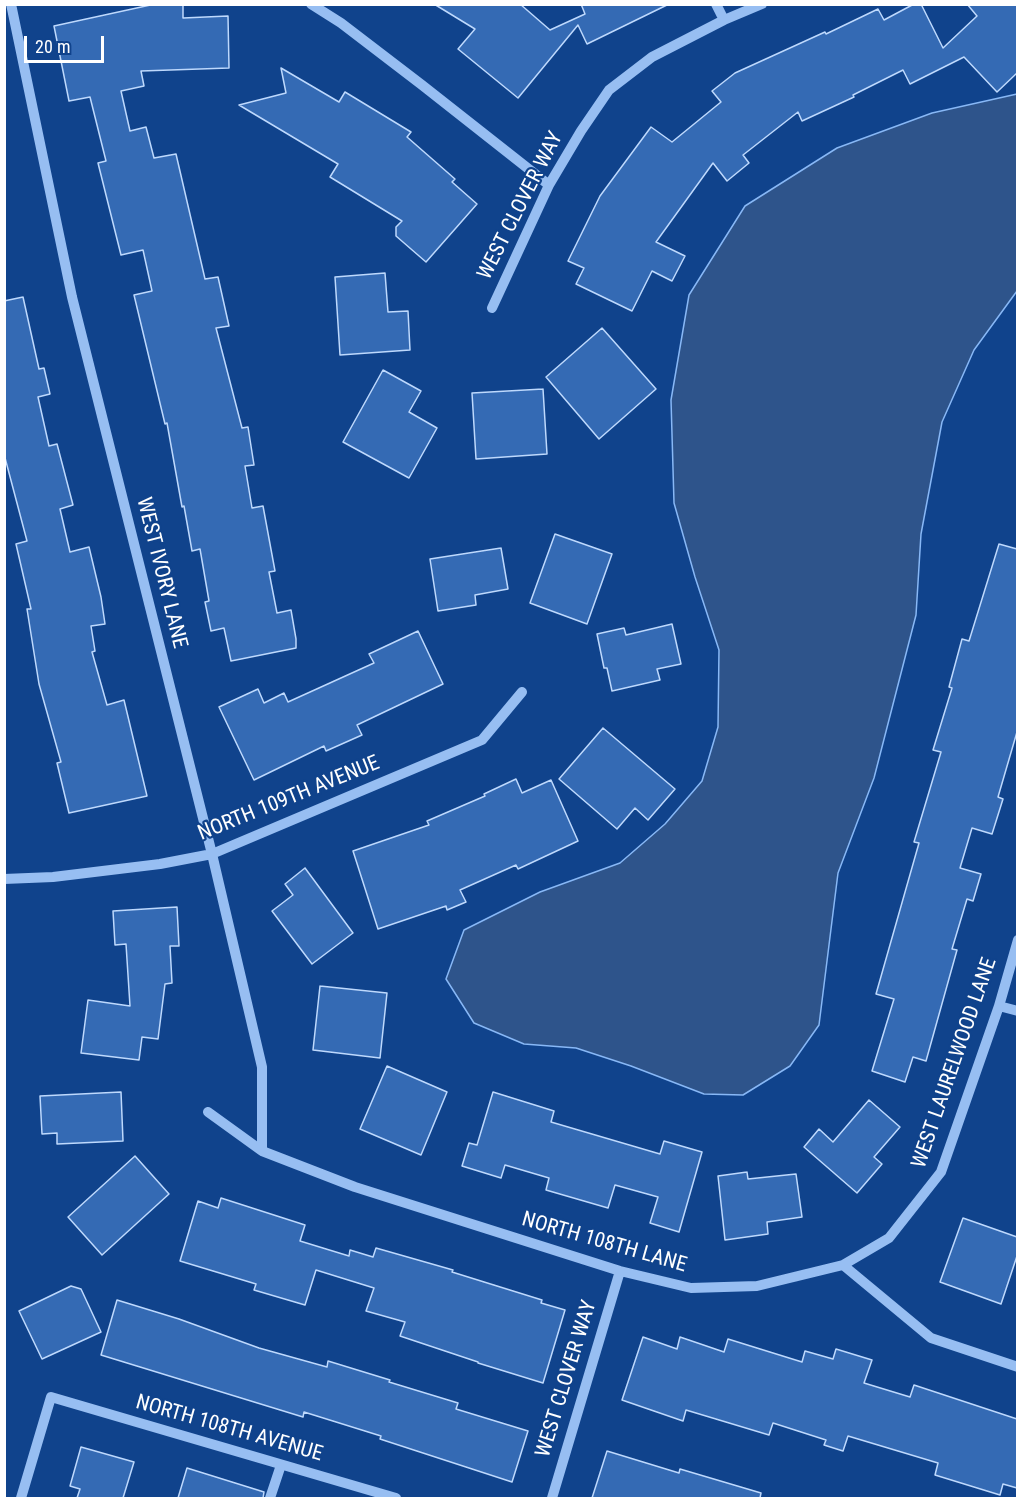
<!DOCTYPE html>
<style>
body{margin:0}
#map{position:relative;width:1022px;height:1503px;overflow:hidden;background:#10438c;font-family:"Roboto Condensed",sans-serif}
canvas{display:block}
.frame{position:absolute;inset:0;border:6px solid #fff;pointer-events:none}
.scale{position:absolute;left:24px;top:36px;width:80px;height:27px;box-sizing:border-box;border:3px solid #fff;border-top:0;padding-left:8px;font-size:18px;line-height:21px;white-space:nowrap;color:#fff;-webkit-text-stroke:4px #10438c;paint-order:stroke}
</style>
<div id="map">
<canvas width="1022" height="1503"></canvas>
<div class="frame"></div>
<div class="scale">20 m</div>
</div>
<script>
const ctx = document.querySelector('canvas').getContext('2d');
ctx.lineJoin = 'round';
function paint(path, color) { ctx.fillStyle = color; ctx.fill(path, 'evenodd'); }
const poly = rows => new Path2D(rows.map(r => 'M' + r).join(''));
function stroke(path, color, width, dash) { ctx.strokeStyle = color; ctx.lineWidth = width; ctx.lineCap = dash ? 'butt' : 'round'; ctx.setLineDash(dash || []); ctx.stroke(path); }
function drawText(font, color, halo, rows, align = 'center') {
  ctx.font = font + ' "Roboto Condensed",sans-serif'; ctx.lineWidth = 4.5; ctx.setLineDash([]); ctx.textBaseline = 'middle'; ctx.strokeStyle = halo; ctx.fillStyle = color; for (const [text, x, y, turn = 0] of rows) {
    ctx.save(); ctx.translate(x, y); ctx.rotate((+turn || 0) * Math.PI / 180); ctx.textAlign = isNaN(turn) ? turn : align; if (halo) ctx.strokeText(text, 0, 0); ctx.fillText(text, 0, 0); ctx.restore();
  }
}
const water = poly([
 [1017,94,1017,291,974,350,942,422,921,534,916,615,874,778,838,873,819,1025,790,1066,743,1095,704,1094,631,1066,576,1048,524,1044,474,1023,446,979,464,930,540,892,620,863,665,824,702,781,718,727,719,650,695,577,674,503,671,400,689,295,745,206,837,148,932,113,1017,94]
]);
const building = poly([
 [155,4,183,4,183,18,228,16,229,68,141,71,144,86,121,91,130,131,146,127,154,158,176,154,205,279,218,277,229,326,216,328,242,428,248,427,254,465,245,466,252,508,263,506,275,571,269,572,277,613,291,610,296,639,296,648,231,661,224,628,211,631,205,602,209,601,200,549,192,551,184,506,182,507,167,423,165,424,134,295,152,291,143,250,121,255,98,163,106,161,90,97,69,101,54,26,155,4],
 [434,4,520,4,550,30,585,14,581,4,669,4,587,44,578,25,518,98,458,49,475,29,434,4],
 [914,4,921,4,943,48,977,16,967,4,1017,4,1017,73,997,92,964,57,910,84,903,70,853,95,854,97,802,121,798,112,743,155,749,163,727,181,713,163,656,242,685,256,672,281,652,271,632,311,576,284,584,268,568,261,600,196,651,127,672,142,721,102,712,91,735,73,825,32,826,34,878,9,884,20,914,4],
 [281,68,339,102,345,92,411,132,407,137,455,179,452,182,477,204,426,262,396,236,396,227,402,221,330,177,338,164,239,105,286,93,281,68],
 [385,273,388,312,408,311,410,350,340,355,335,277,385,273],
 [23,297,39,369,44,368,50,394,38,397,49,446,57,444,73,505,60,509,70,552,89,547,101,597,105,624,91,626,95,651,92,652,107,705,124,700,147,796,69,813,57,763,61,762,39,684,27,609,31,609,16,544,27,541,4,454,4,301,23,297],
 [602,328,656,389,599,439,546,377,602,328],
 [383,370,421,391,409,412,437,428,409,478,343,442,383,370],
 [543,389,547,454,476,459,472,393,543,389],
 [555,534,612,554,587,624,530,603,555,534],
 [999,544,1017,549,1017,732,998,797,1003,799,992,834,972,828,960,868,981,874,973,901,967,899,952,949,957,950,926,1061,913,1057,905,1082,872,1071,894,999,876,994,919,843,914,842,941,752,933,750,952,688,949,687,962,639,969,641,999,544],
 [501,548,508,589,475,595,476,605,438,611,430,559,501,548],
 [672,624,681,664,657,669,660,680,612,691,607,668,604,668,597,634,624,628,626,635,672,624],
 [418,631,443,684,357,725,362,735,326,751,324,746,254,780,219,707,258,689,264,703,284,693,288,702,374,663,369,654,418,631],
 [603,728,675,789,648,820,635,808,617,829,559,779,603,728],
 [516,779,522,793,551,780,578,841,518,869,516,865,460,890,466,902,447,910,446,906,378,929,353,851,429,825,427,821,485,796,484,794,516,779],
 [305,868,353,933,312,964,272,911,293,895,285,884,305,868],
 [177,907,179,946,170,946,172,983,165,984,158,1039,142,1037,139,1060,81,1053,88,1000,130,1006,126,944,115,945,113,911,177,907],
 [320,986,387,993,380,1058,313,1050,320,986],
 [387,1066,447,1092,421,1155,360,1129,387,1066],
 [121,1092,123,1141,57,1144,57,1133,42,1134,40,1096,121,1092],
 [493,1092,554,1111,551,1122,660,1154,664,1141,702,1152,679,1232,650,1223,658,1197,615,1185,608,1208,546,1190,549,1178,505,1165,501,1178,462,1166,469,1143,477,1145,493,1092],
 [869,1100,900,1127,874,1157,882,1164,857,1193,804,1147,819,1129,833,1142,869,1100],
 [135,1156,169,1194,102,1255,68,1217,135,1156],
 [747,1172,748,1179,796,1174,802,1217,767,1222,768,1234,725,1240,718,1176,747,1172],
 [221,1198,305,1225,300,1241,349,1256,350,1250,373,1257,376,1248,453,1270,452,1272,542,1300,541,1303,565,1310,543,1383,478,1363,478,1362,400,1336,405,1322,366,1311,374,1288,316,1270,305,1305,254,1290,256,1284,180,1261,198,1201,218,1208,221,1198],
 [963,1218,1017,1237,1017,1256,1001,1304,940,1282,963,1218],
 [71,1286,81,1289,101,1332,42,1359,19,1311,71,1286],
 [117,1300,179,1319,259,1348,327,1367,328,1361,390,1380,389,1382,458,1403,456,1409,528,1431,512,1482,380,1439,381,1436,304,1412,303,1417,101,1355,117,1300],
 [643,1337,677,1349,680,1337,724,1352,728,1339,802,1362,805,1351,833,1359,836,1349,872,1360,864,1383,910,1397,914,1385,1017,1419,1017,1488,1003,1484,1000,1495,935,1475,938,1463,848,1436,843,1451,824,1445,826,1440,773,1423,769,1435,686,1410,683,1421,622,1400,643,1337],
 [81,1447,134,1462,123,1498,77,1498,80,1489,70,1486,81,1447],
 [607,1451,679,1473,680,1469,761,1493,760,1498,592,1498,607,1451],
 [187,1468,264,1492,263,1498,178,1498,187,1468]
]);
const minor = poly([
 [11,4,72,297,212,854,262,1067,262,1151],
 [311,4,341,23,422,85,549,185],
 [716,4,724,20],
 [492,308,549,185,581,131,609,90,652,57,724,20,762,4],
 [4,879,53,877,160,864,212,854,482,740,522,692],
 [999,1006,1018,1011],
 [208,1112,262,1151,355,1187,620,1271,691,1288,757,1286,843,1265,931,1338,1018,1367],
 [843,1265,889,1238,941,1172,999,1006,1018,940],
 [21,1498,51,1397,396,1498],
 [270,1498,281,1465],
 [552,1498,620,1271]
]);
const streetNames = [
 ["WEST CLOVER WAY",521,206,-63],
 ["WEST IVORY LANE",161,573,76],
 ["NORTH 109TH AVENUE",289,799,-22],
 ["WEST LAURELWOOD LANE",955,1063,-71],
 ["NORTH 108TH LANE",604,1243,16],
 ["WEST CLOVER WAY",567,1379,-73],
 ["NORTH 108TH AVENUE",229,1429,16]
];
paint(water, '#2e548b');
stroke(water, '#88b8f6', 1.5);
paint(building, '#346ab4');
stroke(building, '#bed9fd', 1.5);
stroke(minor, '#97bef2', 10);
drawText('21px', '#fff', '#10438c', streetNames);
</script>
